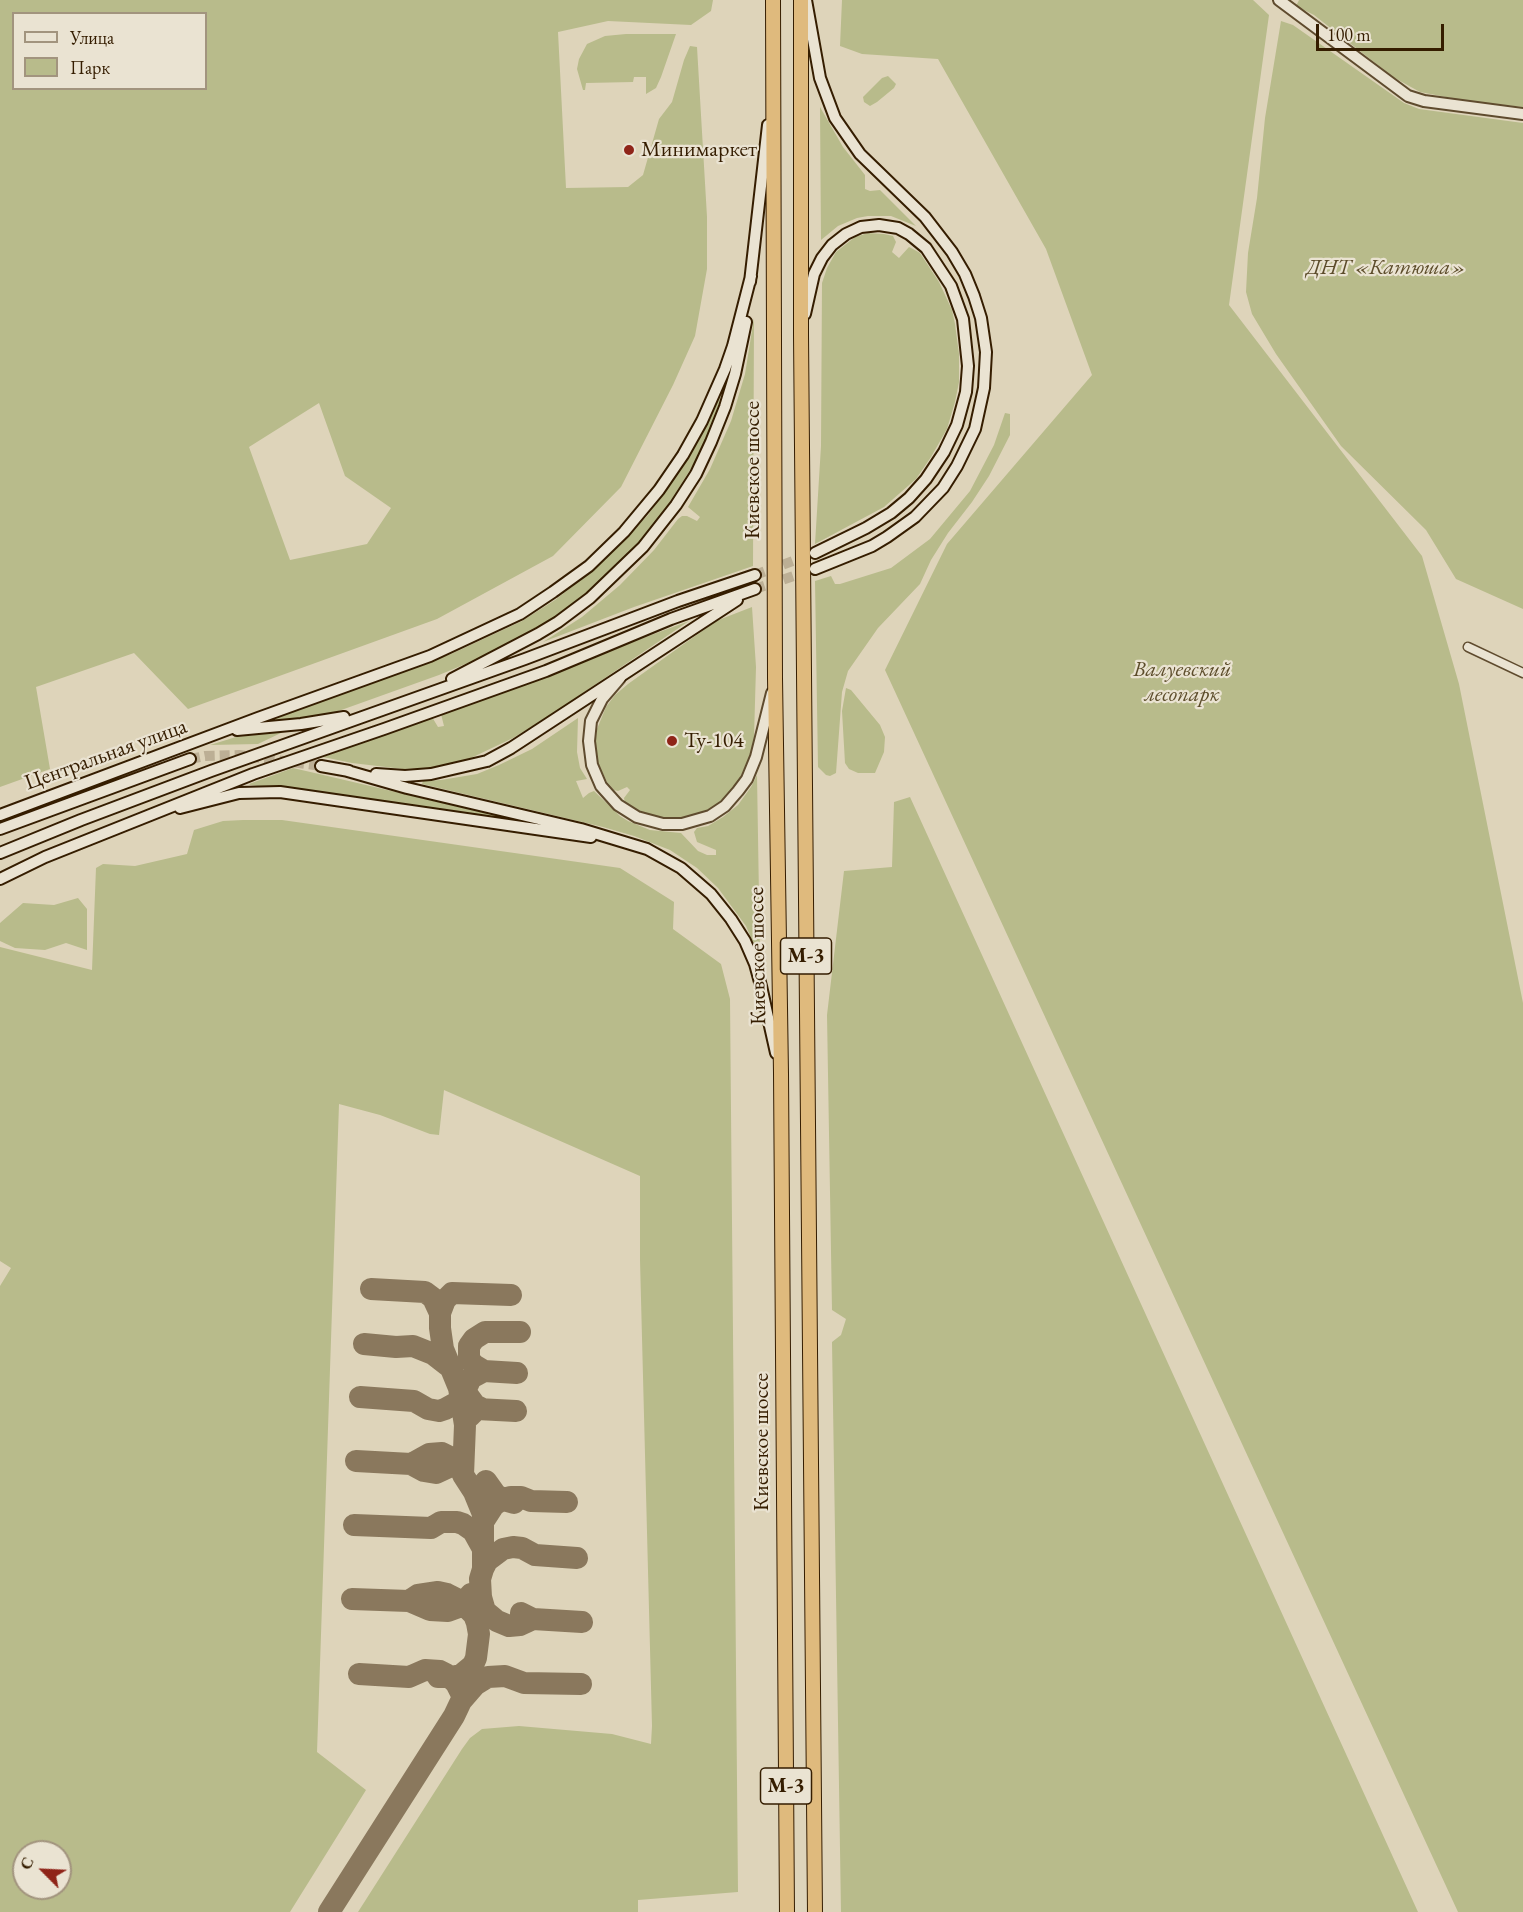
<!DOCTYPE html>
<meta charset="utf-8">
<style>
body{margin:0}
#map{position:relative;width:1523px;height:1912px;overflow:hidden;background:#ded4ba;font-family:"EB Garamond",serif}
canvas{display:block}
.legend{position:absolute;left:12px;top:12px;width:195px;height:78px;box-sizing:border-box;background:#eae3d2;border:2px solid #a2947e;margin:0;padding:8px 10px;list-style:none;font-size:18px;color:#351d00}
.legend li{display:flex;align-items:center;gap:12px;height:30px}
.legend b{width:30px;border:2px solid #a2947e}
.north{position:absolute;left:12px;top:1840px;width:60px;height:60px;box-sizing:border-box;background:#eae3d2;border:2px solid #a2947e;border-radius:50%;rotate:294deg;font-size:16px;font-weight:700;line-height:24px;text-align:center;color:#351d00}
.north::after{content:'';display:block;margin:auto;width:21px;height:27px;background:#8f2418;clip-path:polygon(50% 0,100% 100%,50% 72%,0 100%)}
.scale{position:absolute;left:1316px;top:24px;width:128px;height:27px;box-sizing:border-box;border:3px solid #351d00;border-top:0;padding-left:8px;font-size:18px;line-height:21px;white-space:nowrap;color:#351d00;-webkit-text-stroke:4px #eae3d2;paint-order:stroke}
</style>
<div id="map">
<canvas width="1523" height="1912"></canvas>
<ul class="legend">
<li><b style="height:8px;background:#eae3d2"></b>Улица</li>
<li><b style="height:16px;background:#b8bb8b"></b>Парк</li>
</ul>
<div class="north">С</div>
<div class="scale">100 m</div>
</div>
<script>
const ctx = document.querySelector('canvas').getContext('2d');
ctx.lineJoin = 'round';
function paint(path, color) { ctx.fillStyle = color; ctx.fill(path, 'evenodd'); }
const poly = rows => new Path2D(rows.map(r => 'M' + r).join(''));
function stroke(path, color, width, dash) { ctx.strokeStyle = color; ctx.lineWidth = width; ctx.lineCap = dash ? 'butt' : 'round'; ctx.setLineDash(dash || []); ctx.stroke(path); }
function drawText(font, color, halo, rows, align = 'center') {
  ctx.font = font + ' "EB Garamond",serif'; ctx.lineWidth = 4.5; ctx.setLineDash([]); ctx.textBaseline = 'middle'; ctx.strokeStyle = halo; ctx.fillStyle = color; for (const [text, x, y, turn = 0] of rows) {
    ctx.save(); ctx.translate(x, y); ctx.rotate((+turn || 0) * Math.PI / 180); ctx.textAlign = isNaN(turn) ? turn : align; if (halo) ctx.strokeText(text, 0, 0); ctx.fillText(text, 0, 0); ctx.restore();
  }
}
const green = poly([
 [0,0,713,0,711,11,691,25,608,21,558,32,566,188,628,187,643,175,659,119,672,102,684,60,690,46,697,47,707,217,707,269,695,336,673,385,621,487,553,556,437,619,188,709,134,653,36,687,50,769,0,787],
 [14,14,206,14,206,88,14,88],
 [319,403,345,476,391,508,367,544,290,560,249,447],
 [842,0,1253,0,1269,15,1229,305,1422,556,1459,684,1523,1003,1523,1912,1458,1912,885,670,947,544,1092,375,1046,249,938,59,862,54,840,46],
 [1299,0,1523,0,1523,107,1467,101,1420,92,1393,77,1314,15,1296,6],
 [1281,21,1293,25,1404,103,1419,109,1523,123,1523,609,1456,579,1426,530,1341,446,1276,354,1252,314,1246,292,1248,253,1257,198,1265,118],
 [626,34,676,34,661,77,656,88,646,94,646,77,634,77,633,82,586,83,585,90,583,90,577,69,579,59,587,44,605,36],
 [888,76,896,84,894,88,877,102,870,106,864,102,863,97,882,78],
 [820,107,843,147,865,175,865,189,870,191,880,190,916,226,891,216,868,216,857,218,838,226,821,240],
 [868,233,884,234,893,236,896,242,892,252,899,258,909,247,913,249,920,253,939,282,952,310,955,324,959,354,959,382,955,402,947,429,931,457,916,479,884,507,815,544,821,446,822,283,827,268,836,252,855,237],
 [754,318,753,566,634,607,543,642,582,617,620,585,654,550,678,519,682,516,687,516,697,521,700,517,688,507,710,469,731,421,745,374],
 [722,389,719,404,710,430,695,462,663,513,626,559,572,607,543,627,504,648,439,675,319,718,259,724,451,654,522,621,555,600,597,567,648,515,689,456,699,438],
 [1005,413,1010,414,1010,435,989,476,972,502,948,533,931,560,920,584,878,628,848,671,842,692,836,773,830,776,826,775,818,767,815,581,831,576,835,584,840,584,891,568,930,539,970,491,994,445],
 [752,607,756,667,754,737,750,755,739,780,724,799,708,811,688,817,664,819,642,813,631,808,625,803,624,798,630,790,627,787,618,791,614,790,607,782,597,761,595,745,597,729,606,707,615,695,628,684,716,621],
 [689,621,543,720,513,738,473,757,455,764,435,768,403,769,352,763,323,757,432,717,438,727,444,726,441,714,444,712],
 [846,688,851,690,880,725,885,737,884,752,875,773,858,773,849,769,845,763,842,711],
 [578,718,577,752,580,768,587,779,576,781,583,798,589,793,594,791,620,816,628,821,650,830,681,833,698,851,707,855,716,855,716,850,697,842,694,832,697,828,708,826,723,817,738,805,751,787,757,775,760,959,746,926,718,888,697,868,670,850,634,836,603,827,422,784,423,781,441,780,477,774,499,765,532,749],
 [283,732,258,744,210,745,236,737],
 [293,768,319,774,511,819,250,785,249,784],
 [910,797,1418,1912,841,1912,832,1342,841,1335,846,1319,832,1310,827,1015,844,871,892,867,894,802],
 [243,820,282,820,620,868,674,902,673,929,721,964,730,999,738,1892,638,1900,638,1912,358,1912,462,1749,470,1738,482,1729,519,1726,612,1734,651,1744,652,1726,640,1260,640,1176,444,1090,439,1135,430,1134,380,1115,339,1104,317,1752,366,1790,290,1912,0,1912,0,1286,11,1268,0,1261,0,947,92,970,96,868,103,864,135,866,187,854,194,830,223,821],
 [24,1852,60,1852,60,1888,24,1888],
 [78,898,87,909,87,950,66,943,45,950,15,948,0,941,0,923,23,903,54,905]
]);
const taxiway = poly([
 [371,1289,425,1292,433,1298,440,1313],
 [364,1344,396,1347,413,1346,433,1354,451,1368],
 [484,1371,474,1365,469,1359,469,1346,474,1339,485,1332,520,1332],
 [360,1397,414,1401,428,1409,439,1411,445,1409,456,1403,466,1389],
 [483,1409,475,1405,467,1394,466,1389,471,1378,484,1371,517,1373],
 [470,1416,477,1409,516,1411],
 [356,1461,411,1464,424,1471,436,1473,451,1466,463,1454],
 [411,1464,429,1454,442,1453,458,1461,463,1466],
 [486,1481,496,1495,507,1501,514,1503],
 [483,1522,494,1505,503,1499,511,1497,521,1497,531,1501,567,1502],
 [354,1525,431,1528,441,1522,457,1522,463,1524,473,1531,483,1549],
 [483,1569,483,1514,474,1492,463,1475,465,1425,459,1388,443,1349,440,1328,440,1313,445,1300,452,1293,511,1295],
 [352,1599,409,1601,418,1595,438,1592,447,1594,459,1600,474,1615,477,1623,479,1634,476,1658,473,1665,461,1675,451,1677,438,1677],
 [409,1601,430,1610,448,1611,459,1607,471,1594],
 [521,1613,533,1619,582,1622],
 [533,1619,520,1625,509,1626,497,1621,485,1611,481,1597,480,1579,483,1569,487,1561,503,1549,513,1547,522,1548,535,1555,577,1558],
 [462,1700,475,1685,488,1677,505,1676,524,1683,581,1684],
 [329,1912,454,1716,463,1697,456,1683,446,1674,440,1671,425,1670,409,1677,359,1674]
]);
const secondaryTunnel = poly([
 [755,575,809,555],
 [755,589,809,571],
 [190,759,205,756,239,755,321,766]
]);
const minor = poly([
 [1468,647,1523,673]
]);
const tertiary = poly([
 [1279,0,1408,96,1424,101,1523,114],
 [620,678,602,699,591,721,589,741,592,765,601,786,618,805,637,817,663,824,682,824,710,816,725,806,738,791,747,779,756,757,772,693]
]);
const secondary = poly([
 [806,0,820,78,835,118,860,154,925,217,952,252,965,274,974,296,981,318,986,352,984,388,975,429,957,466,943,488,915,517,887,537,872,546,815,569],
 [750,282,768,125],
 [805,314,814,274,822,258,832,245,846,234,861,227,879,225,898,228,909,234,926,248,951,286,963,319,968,366,966,392,957,425,944,452,926,479,909,498,891,513,866,528,815,553],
 [452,679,538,634,558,622,590,598,643,547,676,505,696,474,711,442,725,407,735,374,746,322],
 [237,730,301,724,344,717],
 [321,766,349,771],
 [344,770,407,788,581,829,647,849,681,868,711,894,731,919,745,941,755,964,761,986,776,1053],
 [376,774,405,776,431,774,487,761,511,748,737,600],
 [180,808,239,793,280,792,591,837],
 [0,815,258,718,430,656,520,614,553,592,589,566,624,532,659,490,683,455,702,421,725,369,733,346,751,276],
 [0,829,190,759],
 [0,853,81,820,211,771,525,659,678,601,755,575],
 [0,879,45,857,253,774,384,729,546,671,671,619,755,589]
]);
const trunk = poly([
 [773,0,775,678,781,1073,787,1912],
 [801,0,801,335,815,1912]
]);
const markers = [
 [629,150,6,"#8f2418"],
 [672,741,6,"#8f2418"]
];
const shields = [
 [806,956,51],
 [786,1786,51]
];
const shieldNames = [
 ["М-3",806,956],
 ["М-3",786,1786]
];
const poiNames = [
 ["Минимаркет",641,150],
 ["Ту-104",684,741]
];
const parkNames = [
 ["ДНТ «Катюша»",1386,268],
 ["Валуевский",1182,670],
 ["лесопарк",1182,695]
];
const streetNames = [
 ["Киевское шоссе",753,470,-90],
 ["Центральная улица",106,755,-20],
 ["Киевское шоссе",758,956,-91],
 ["Киевское шоссе",762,1442,-90]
];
paint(green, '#b8bb8b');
stroke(taxiway, '#8a785d', 22);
stroke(secondaryTunnel, '#bcaf95', 10, [10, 5]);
stroke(minor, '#5f4b2e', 11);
stroke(tertiary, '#5f4b2e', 14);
stroke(secondary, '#351d00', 14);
stroke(trunk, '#351d00', 16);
stroke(minor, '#eae3d2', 8);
stroke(tertiary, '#eae3d2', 10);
stroke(secondary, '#eae3d2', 10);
stroke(trunk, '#dfba7d', 14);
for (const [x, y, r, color] of markers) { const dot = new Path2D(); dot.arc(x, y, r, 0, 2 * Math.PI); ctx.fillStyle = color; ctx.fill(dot); stroke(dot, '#eae3d2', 2); }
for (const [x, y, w] of shields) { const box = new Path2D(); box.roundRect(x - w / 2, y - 18, w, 36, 4.5); ctx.fillStyle = '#eae3d2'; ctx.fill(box); stroke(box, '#351d00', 1.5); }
drawText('bold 21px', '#351d00', null, shieldNames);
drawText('22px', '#351d00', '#eae3d2', poiNames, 'left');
drawText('italic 22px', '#5c4c2a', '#eae3d2', parkNames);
drawText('22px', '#351d00', '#eae3d2', streetNames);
</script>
